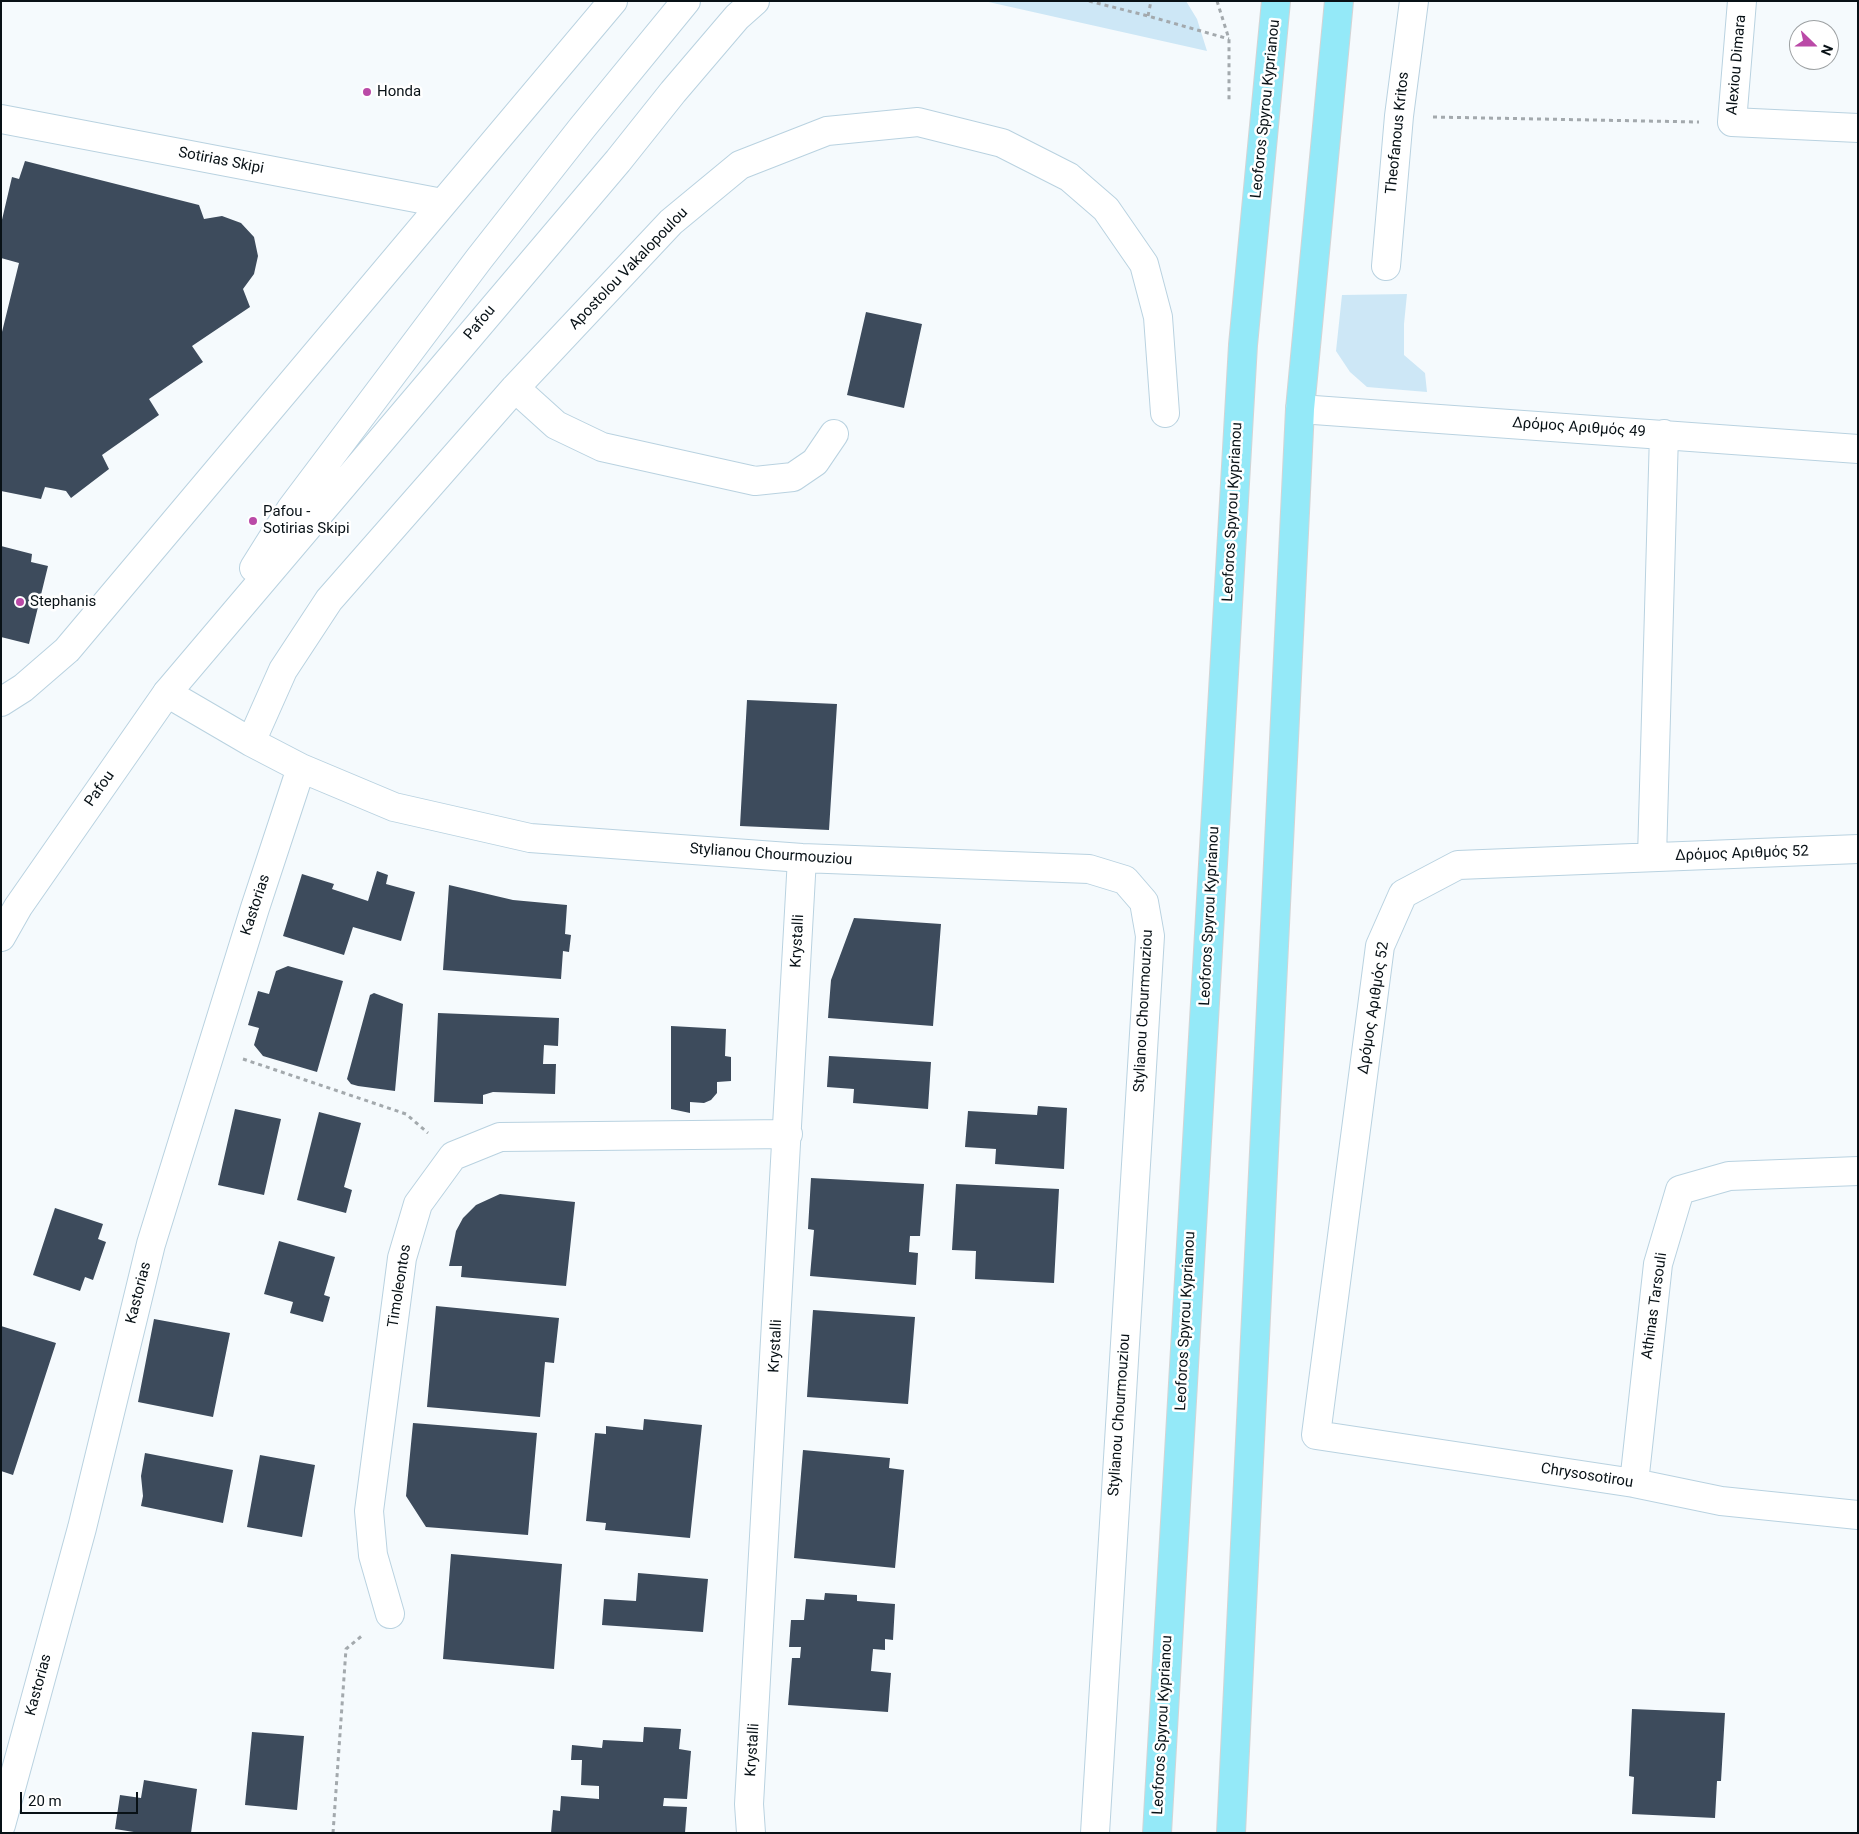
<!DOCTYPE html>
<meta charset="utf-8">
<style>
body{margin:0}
#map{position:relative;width:1859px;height:1834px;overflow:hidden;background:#f5fafd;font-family:Roboto,sans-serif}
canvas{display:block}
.frame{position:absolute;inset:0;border:2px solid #081116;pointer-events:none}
.north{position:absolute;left:1789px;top:20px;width:50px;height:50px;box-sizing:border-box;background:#fff;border:1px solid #9ca0a2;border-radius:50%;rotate:112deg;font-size:14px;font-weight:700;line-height:20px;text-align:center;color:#081116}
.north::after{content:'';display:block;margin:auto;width:18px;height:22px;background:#ba4aa7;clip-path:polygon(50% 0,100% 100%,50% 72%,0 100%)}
.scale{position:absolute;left:20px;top:1792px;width:118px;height:22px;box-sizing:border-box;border:2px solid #081116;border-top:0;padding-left:6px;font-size:15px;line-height:18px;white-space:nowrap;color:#081116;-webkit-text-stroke:4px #fff;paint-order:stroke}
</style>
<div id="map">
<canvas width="1859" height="1834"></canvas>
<div class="frame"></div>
<div class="north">N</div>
<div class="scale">20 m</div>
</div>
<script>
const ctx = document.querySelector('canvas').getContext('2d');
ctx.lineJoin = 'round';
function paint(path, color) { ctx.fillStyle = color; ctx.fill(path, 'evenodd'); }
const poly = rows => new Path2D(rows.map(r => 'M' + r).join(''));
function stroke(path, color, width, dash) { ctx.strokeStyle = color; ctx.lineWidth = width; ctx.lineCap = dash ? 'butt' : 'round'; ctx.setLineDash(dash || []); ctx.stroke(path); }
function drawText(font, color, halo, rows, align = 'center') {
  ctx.font = font + ' Roboto,sans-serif'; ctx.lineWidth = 5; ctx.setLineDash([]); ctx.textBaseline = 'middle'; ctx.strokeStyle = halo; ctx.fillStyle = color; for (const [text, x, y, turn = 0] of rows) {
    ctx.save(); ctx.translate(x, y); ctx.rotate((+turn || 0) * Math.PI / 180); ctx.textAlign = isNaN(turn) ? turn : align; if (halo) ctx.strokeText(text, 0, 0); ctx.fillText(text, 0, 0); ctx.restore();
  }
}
const green = poly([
 [984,1,1186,1,1197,19,1207,51],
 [1407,294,1404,324,1404,355,1425,373,1427,392,1367,387,1350,372,1336,351,1342,295]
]);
const building = poly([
 [25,161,199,205,204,219,222,216,241,223,254,237,258,256,254,274,243,289,250,307,192,346,203,362,149,399,159,415,102,455,109,469,71,498,66,491,45,487,41,499,1,491,1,336,19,263,1,258,1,224,12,177,19,179],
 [866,312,922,324,904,408,847,395],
 [1,546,32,554,31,562,48,566,29,644,1,637],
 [747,700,837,704,829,830,740,826],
 [377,871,388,875,386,884,415,892,401,941,353,927,344,955,283,936,302,874,334,884,332,889,368,901],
 [449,885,513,900,567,905,565,934,571,935,569,952,563,951,561,979,443,970],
 [854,918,941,924,933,1026,828,1018,831,980],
 [288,966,343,981,317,1072,263,1056,254,1045,259,1028,248,1025,258,991,269,994,276,971],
 [374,993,403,1004,395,1091,358,1086,351,1084,347,1079,370,995],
 [438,1013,559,1018,558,1046,544,1045,543,1064,556,1064,555,1094,493,1092,483,1095,483,1104,434,1102],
 [671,1026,726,1029,725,1056,731,1057,731,1081,717,1082,717,1093,711,1100,704,1103,690,1102,690,1113,671,1109],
 [829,1056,931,1062,928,1109,853,1103,854,1089,827,1087],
 [1038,1106,1067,1108,1064,1169,995,1164,996,1149,965,1147,968,1111,1037,1115],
 [235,1109,281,1119,264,1195,218,1185],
 [319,1112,361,1123,344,1187,352,1190,346,1213,297,1200],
 [811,1178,924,1184,920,1236,910,1236,909,1252,918,1253,916,1285,810,1276,814,1230,808,1229],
 [956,1184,1059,1189,1054,1283,975,1279,976,1251,952,1250],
 [500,1194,575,1202,566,1286,461,1277,462,1266,449,1266,456,1231,463,1218,476,1205],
 [55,1208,103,1224,98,1239,106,1242,93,1280,85,1277,80,1291,33,1275],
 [279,1241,335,1257,324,1295,330,1297,323,1322,290,1313,293,1302,264,1294],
 [436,1306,559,1318,554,1363,545,1362,540,1417,427,1407],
 [813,1310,915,1317,908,1404,807,1397],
 [154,1319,230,1333,213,1417,138,1402],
 [1,1326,56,1343,13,1475,1,1471],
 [644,1419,702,1425,690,1538,605,1530,606,1523,586,1521,595,1433,606,1434,606,1426,643,1430],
 [413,1423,537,1433,528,1535,426,1527,406,1496],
 [803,1450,890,1458,889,1468,904,1470,895,1568,794,1558],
 [145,1453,233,1470,223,1523,141,1506,143,1496,141,1476],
 [260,1455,315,1465,302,1537,247,1527],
 [451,1554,562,1564,554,1669,443,1659],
 [638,1573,708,1579,703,1632,602,1625,604,1599,636,1601],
 [825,1593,857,1595,857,1601,895,1604,893,1640,885,1639,885,1650,873,1649,871,1671,891,1673,888,1712,788,1705,792,1658,800,1658,801,1647,789,1647,791,1620,804,1620,806,1599,824,1600],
 [1632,1709,1725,1713,1721,1781,1717,1781,1715,1818,1632,1814,1634,1777,1629,1776],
 [644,1727,681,1729,679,1749,691,1751,687,1799,664,1798,663,1806,687,1807,685,1833,551,1833,553,1810,560,1811,561,1796,599,1799,599,1786,581,1785,582,1760,571,1760,572,1745,602,1748,603,1740,643,1742],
 [252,1732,304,1736,297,1810,245,1805],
 [144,1780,197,1789,191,1833,140,1833,115,1829,120,1795,141,1798]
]);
const path = poly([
 [1089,1,1148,16,1229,39],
 [1217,1,1229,39,1229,103],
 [1148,16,1151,1],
 [1433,117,1699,122],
 [243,1059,406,1114,428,1133],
 [333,1833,346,1649,364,1634]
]);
const minor = poly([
 [1742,1,1732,122,1858,128],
 [1,119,442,203],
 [1386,266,1399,116,1414,1],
 [515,388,556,425,602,447,755,481,793,477,815,462,834,434],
 [1300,409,1858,449],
 [167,693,251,742,301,768,394,807,530,838,802,858,1089,869,1125,880,1144,902,1150,936,1095,1833],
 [1,702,23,688,67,650,613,1],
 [251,742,283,670,329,600,515,388,671,222,740,165,827,131,918,122,1002,143,1069,177,1106,209,1144,264,1158,317,1165,413],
 [1858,849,1458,865,1403,894,1380,946,1316,1435,1634,1483,1721,1501,1858,1515],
 [1652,857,1664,434],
 [1634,1483,1658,1264,1680,1190,1729,1176,1858,1171],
 [390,1614,373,1555,369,1511,402,1258,418,1204,453,1156,500,1137,788,1134],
 [1,1825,82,1528,151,1244,255,908,301,768],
 [751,1833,749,1804,802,858]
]);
const secondary = poly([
 [254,568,291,509,479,259,582,128,686,1],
 [1,937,18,907,167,693,618,161,673,92,737,17,755,1]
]);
const primary = poly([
 [1157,1833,1243,345,1276,1],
 [1231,1833,1300,409,1339,1]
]);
const markers = [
 [367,92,5,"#ba4aa7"],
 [253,521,5,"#ba4aa7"],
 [20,602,5,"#ba4aa7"]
];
const streetNames = [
 ["Alexiou Dimara",1737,65,-85],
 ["Leoforos Spyrou Kyprianou",1266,109,-84],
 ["Theofanous Kritos",1398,133,-84],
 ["Sotirias Skipi",221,161,11],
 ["Apostolou Vakalopoulou",629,269,-46],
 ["Pafou",480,323,-50],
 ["Δρόμος Αριθμός 49",1579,428,4],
 ["Leoforos Spyrou Kyprianou",1233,512,-87],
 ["Pafou",100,789,-55],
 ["Δρόμος Αριθμός 52",1742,854,-2],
 ["Stylianou Chourmouziou",771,855,4],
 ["Kastorias",256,905,-72],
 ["Leoforos Spyrou Kyprianou",1210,916,-87],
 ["Krystalli",798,941,-87],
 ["Δρόμος Αριθμός 52",1374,1008,-81],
 ["Stylianou Chourmouziou",1144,1011,-87],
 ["Timoleontos",400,1286,-81],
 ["Kastorias",139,1293,-76],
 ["Athinas Tarsouli",1655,1306,-82],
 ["Leoforos Spyrou Kyprianou",1186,1321,-87],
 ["Krystalli",776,1346,-87],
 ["Stylianou Chourmouziou",1120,1415,-86],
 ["Chrysosotirou",1587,1476,9],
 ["Kastorias",39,1685,-75],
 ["Leoforos Spyrou Kyprianou",1163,1725,-87],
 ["Krystalli",753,1750,-86]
];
const poiNames = [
 ["Honda",377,92],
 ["Pafou -",263,512],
 ["Sotirias Skipi",263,529],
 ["Stephanis",30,602]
];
paint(green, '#cde7f6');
paint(building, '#3d4b5c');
stroke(minor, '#b9d2e0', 30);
stroke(secondary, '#b9d2e0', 30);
stroke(primary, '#d3d4d5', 30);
stroke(path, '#a3a9ad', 3, [4, 4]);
stroke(minor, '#fff', 28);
stroke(secondary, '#fff', 28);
stroke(primary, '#94e9f8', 28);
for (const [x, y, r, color] of markers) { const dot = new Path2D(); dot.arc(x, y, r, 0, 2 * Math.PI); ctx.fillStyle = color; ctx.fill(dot); stroke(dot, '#fff', 2); }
drawText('15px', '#081116', '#fff', streetNames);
drawText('15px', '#081116', '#fff', poiNames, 'left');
</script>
